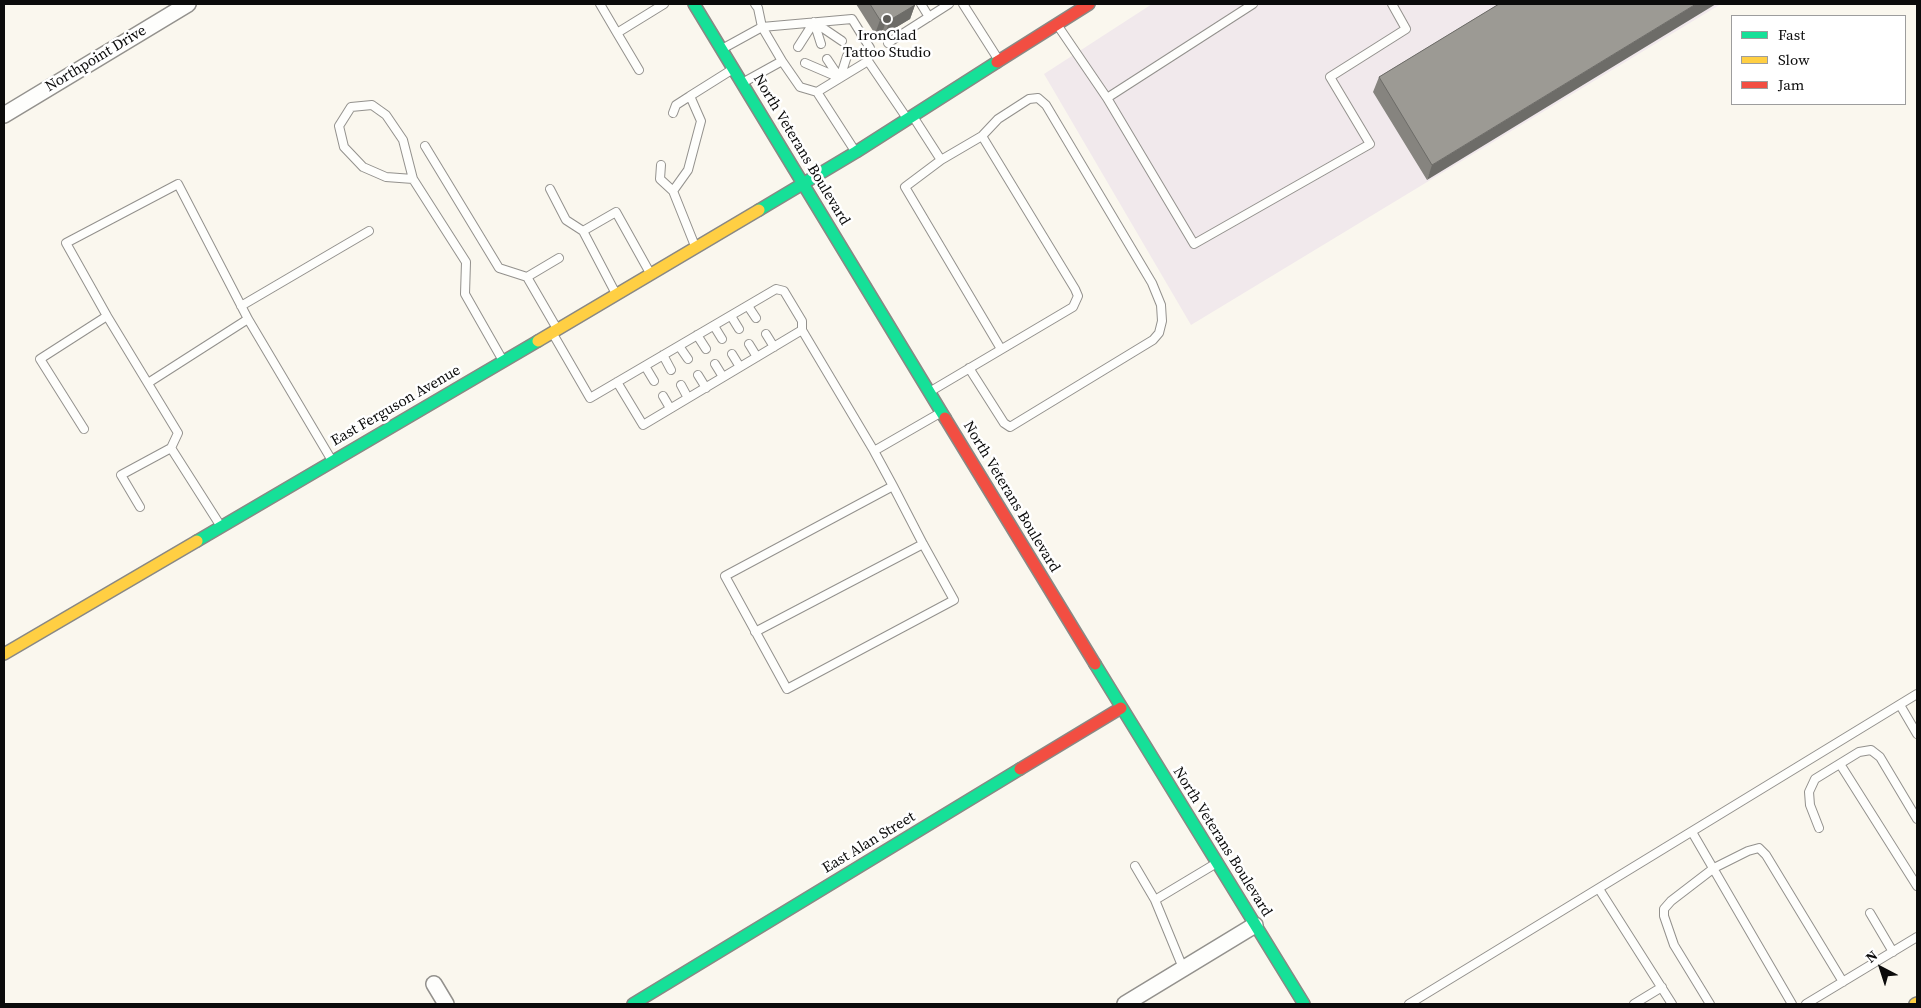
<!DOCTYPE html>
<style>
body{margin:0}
#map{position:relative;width:1921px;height:1008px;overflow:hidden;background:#faf7ee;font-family:"Source Serif 4",serif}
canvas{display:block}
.frame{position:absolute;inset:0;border:5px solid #0b0b0b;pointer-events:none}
.legend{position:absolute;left:1731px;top:15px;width:175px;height:90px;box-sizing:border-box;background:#fff;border:1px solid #9d9d9d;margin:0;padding:6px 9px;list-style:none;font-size:15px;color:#0b0b0b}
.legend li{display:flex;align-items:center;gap:10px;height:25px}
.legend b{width:25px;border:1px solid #9d9d9d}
.north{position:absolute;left:1856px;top:943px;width:50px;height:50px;-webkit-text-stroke:4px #fff;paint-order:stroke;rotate:320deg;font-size:14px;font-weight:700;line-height:20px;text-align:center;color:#0b0b0b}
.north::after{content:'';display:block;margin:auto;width:18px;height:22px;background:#0b0b0b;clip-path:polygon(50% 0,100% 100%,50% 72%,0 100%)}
</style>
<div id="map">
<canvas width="1921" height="1008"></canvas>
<div class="frame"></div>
<ul class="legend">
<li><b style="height:6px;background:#16e098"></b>Fast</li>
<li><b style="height:6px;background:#ffcf43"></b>Slow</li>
<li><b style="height:6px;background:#f24e42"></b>Jam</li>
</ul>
<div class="north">N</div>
</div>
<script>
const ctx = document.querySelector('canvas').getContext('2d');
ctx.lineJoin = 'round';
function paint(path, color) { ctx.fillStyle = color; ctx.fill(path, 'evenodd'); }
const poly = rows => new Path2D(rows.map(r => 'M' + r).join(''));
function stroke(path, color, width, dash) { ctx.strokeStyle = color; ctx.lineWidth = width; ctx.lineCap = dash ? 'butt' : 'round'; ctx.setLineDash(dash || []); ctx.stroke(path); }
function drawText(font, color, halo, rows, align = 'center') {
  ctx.font = font + ' "Source Serif 4",serif'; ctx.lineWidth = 5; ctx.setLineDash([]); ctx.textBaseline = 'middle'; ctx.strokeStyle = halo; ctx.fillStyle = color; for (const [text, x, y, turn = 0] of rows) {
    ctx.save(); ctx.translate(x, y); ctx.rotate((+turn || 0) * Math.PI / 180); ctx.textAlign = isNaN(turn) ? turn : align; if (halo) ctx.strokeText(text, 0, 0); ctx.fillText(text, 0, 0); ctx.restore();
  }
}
const industrial = poly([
 [1152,4,1721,4,1191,325,1044,74]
]);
const lane = poly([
 [600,4,617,33,664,4],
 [755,4,758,8,762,27,852,19,870,48,868,61],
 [921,4,929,17],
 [963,4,998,59],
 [814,22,842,41],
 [814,22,821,44],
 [1058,26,1107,98,1194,244,1370,144,1330,77,1406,29,1392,4],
 [617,33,639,70],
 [888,43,949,4],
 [798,47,814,22],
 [722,49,762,27,782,61,744,82],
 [827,59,839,77],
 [782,61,800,87,817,92],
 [805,63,840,78],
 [840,78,847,56],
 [1107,98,1253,4],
 [673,113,676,105,690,96],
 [914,118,941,160,982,136,1075,289,1078,296,1073,307,931,391],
 [425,146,499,268,527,277],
 [855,151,817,92,868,61,906,117],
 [941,160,905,187,1001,349],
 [661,165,660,179,673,191],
 [413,179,403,140,386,115,372,105,351,107,339,126,344,147,363,167,386,177,413,179,466,262,465,294,502,359],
 [550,189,566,220,583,231,615,292],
 [583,231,616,212,650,273],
 [695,246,673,191,688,170,701,121,690,96,733,69],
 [241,306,369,231],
 [748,306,756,318],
 [731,316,739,329],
 [248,319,331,459],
 [714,326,722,339],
 [556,327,527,277,559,258],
 [553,334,590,398,776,289,784,291,802,321,802,330,874,451,940,413],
 [766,334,774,347],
 [697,335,706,349],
 [749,344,757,357],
 [679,346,688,359],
 [732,354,740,367],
 [663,355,671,370],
 [715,364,723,377],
 [645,366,654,381],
 [969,368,1004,423,1010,427,1153,340,1159,333,1162,321,1161,305,1152,283,1046,105,1038,98,1029,99,998,119,982,136],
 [698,375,706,388],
 [617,382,643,425,802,330],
 [148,383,248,319,178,184,66,243,107,316,178,433,171,448,220,525],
 [681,385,688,398],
 [663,396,670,408],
 [84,429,40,359,107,316],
 [874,451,893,486,923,544,954,600,787,689,725,576,893,486],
 [140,507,121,475,171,448],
 [755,632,923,544],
 [1900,705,1917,734],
 [1840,764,1917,886],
 [1819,828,1810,805,1809,792,1815,779,1859,752,1871,750,1880,757,1917,819],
 [1692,832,1792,1004],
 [1135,866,1155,900,1183,968],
 [1599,889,1672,1004],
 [1155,900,1215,864],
 [1870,913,1893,952],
 [1409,1004,1917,694],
 [1634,1004,1662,987],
 [1710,1004,1674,945,1664,916,1664,909,1671,901,1714,868,1748,851,1759,848,1766,855,1843,982],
 [1806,1004,1917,937]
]);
const street = poly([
 [4,115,188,4],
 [434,984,446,1004],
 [1125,1004,1255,925]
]);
const fast = poly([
 [694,4,945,418],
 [759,210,856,152,997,62],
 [197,541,538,341],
 [1095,664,1304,1004],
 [633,1004,1020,769]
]);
const slow = poly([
 [538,341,759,210],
 [4,654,197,541],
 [1915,1004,1917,1003]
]);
const jam = poly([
 [997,62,1089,4],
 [945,418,1095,664],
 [1020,769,1121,708]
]);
const wall = poly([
 [856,4,914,4,915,5,910,19,885,34,883,30,875,34],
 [1499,4,1427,180,1373,92,1379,77]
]);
const shadedWall = poly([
 [1696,4,1716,4,1427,180,1432,165],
 [915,5,910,19,885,34,890,20],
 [888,16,883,30,875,34,880,20]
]);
const building = poly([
 [870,4,914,4,915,5,890,20,888,16,880,20,870,4],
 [1499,4,1696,4,1432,165,1379,77,1499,4]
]);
const markers = [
 [887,19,5,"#5f5e5a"]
];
const poiNames = [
 ["IronClad",887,36],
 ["Tattoo Studio",887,53]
];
const streetNames = [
 ["Northpoint Drive",96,59,-31],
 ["North Veterans Boulevard",801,150,59],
 ["East Ferguson Avenue",396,406,-30],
 ["North Veterans Boulevard",1011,497,59],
 ["North Veterans Boulevard",1222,842,58],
 ["East Alan Street",869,843,-31]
];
paint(industrial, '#f1e9ec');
stroke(lane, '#93918d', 10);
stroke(street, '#93918d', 18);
stroke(fast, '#898884', 14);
stroke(slow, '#898884', 14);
stroke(jam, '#898884', 14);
stroke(lane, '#fefefc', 8);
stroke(street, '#fefefc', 15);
stroke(fast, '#16e098', 11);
stroke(slow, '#ffcf43', 11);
stroke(jam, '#f24e42', 11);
paint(wall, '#86847f');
paint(shadedWall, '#6d6c68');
paint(building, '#9c9a94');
stroke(building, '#6d6c68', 1);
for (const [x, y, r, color] of markers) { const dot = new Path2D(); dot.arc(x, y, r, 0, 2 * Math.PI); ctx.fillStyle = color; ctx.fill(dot); stroke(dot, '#fff', 2); }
drawText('15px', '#0b0b0b', '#fff', poiNames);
drawText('15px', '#0b0b0b', '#fff', streetNames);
</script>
